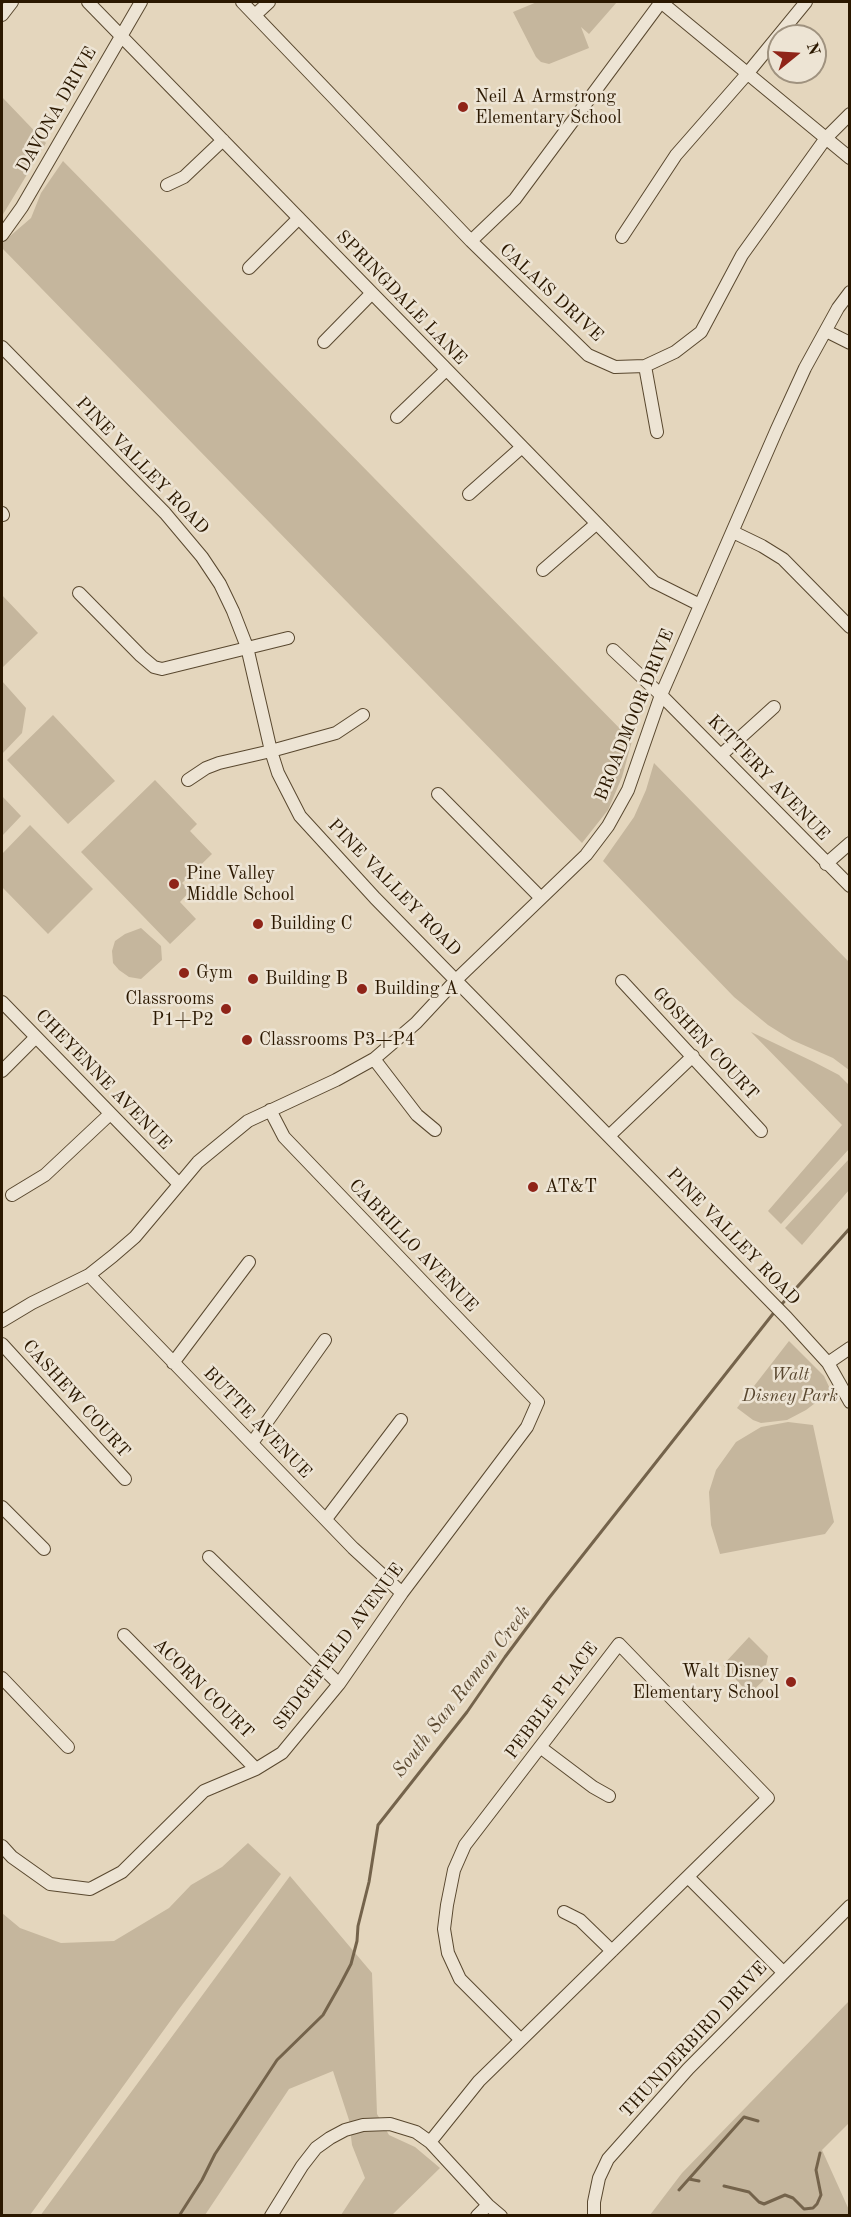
<!DOCTYPE html>
<style>
body{margin:0}
#map{position:relative;width:851px;height:2217px;overflow:hidden;background:#e4d6bd;font-family:"Old Standard TT",serif}
canvas{display:block}
.frame{position:absolute;inset:0;border:3px solid #2b1800;pointer-events:none}
.north{position:absolute;left:767px;top:24px;width:60px;height:60px;box-sizing:border-box;background:#ede4d4;border:2px solid #9f927f;border-radius:50%;rotate:72deg;font-size:16px;font-weight:700;line-height:24px;text-align:center;color:#2b1800}
.north::after{content:'';display:block;margin:auto;width:21px;height:27px;background:#8f2418;clip-path:polygon(50% 0,100% 100%,50% 72%,0 100%)}
</style>
<div id="map">
<canvas width="851" height="2217"></canvas>
<div class="frame"></div>
<div class="north">N</div>
</div>
<script>
const ctx = document.querySelector('canvas').getContext('2d');
ctx.lineJoin = 'round';
function paint(path, color) { ctx.fillStyle = color; ctx.fill(path, 'evenodd'); }
const poly = rows => new Path2D(rows.map(r => 'M' + r).join(''));
function stroke(path, color, width, dash) { ctx.strokeStyle = color; ctx.lineWidth = width; ctx.lineCap = dash ? 'butt' : 'round'; ctx.setLineDash(dash || []); ctx.stroke(path); }
function drawText(font, color, halo, rows, align = 'center') {
  ctx.font = font + ' "Old Standard TT",serif'; ctx.lineWidth = 5; ctx.setLineDash([]); ctx.textBaseline = 'middle'; ctx.strokeStyle = halo; ctx.fillStyle = color; for (const [text, x, y, turn = 0] of rows) {
    ctx.save(); ctx.translate(x, y); ctx.rotate((+turn || 0) * Math.PI / 180); ctx.textAlign = isNaN(turn) ? turn : align; if (halo) ctx.strokeText(text, 0, 0); ctx.fillText(text, 0, 0); ctx.restore();
  }
}
const green = poly([
 [537,2,617,2,589,34,581,27,589,48,549,64,541,62,536,57,513,12],
 [2,97,46,143,2,216],
 [63,161,632,741,622,777,608,810,582,843,2,248,2,243,31,218,41,193],
 [2,595,38,633,2,668],
 [2,681,26,708,22,733,2,754],
 [53,715,115,781,68,824,7,760],
 [654,763,849,962,849,1070,833,1058,792,1040,768,1025,734,997,603,861,634,817,646,790],
 [155,780,197,824,190,831,212,854,182,883,190,891,180,902,196,919,170,944,81,852],
 [2,796,21,816,2,836],
 [30,825,93,889,48,934,2,887,2,854],
 [141,928,161,946,162,960,141,979,129,977,119,970,113,963,112,951,115,941,125,934],
 [751,1032,814,1062,839,1075,849,1085,849,1149,781,1224,768,1211,842,1125],
 [849,1159,849,1190,802,1245,785,1228],
 [789,1341,824,1376,831,1391,806,1410,787,1420,761,1423,753,1420,737,1408],
 [788,1422,813,1425,834,1522,825,1534,720,1554,711,1525,709,1492,716,1470,736,1442,761,1427],
 [749,1637,768,1656,763,1681,749,1694,723,1665],
 [248,1843,281,1874,179,2009,30,2215,2,2215,2,1913,20,1928,61,1943,114,1941,169,1908,191,1885,222,1867],
 [290,1876,372,1973,377,2114,389,2135,415,2147,440,2168,392,2215,341,2215,365,2178,352,2145,349,2120,333,2071,289,2089,205,2215,40,2216],
 [849,2001,849,2123,822,2150,849,2210,849,2215,650,2215,682,2173]
]);
const stream = poly([
 [781,1305,850,1228],
 [689,2179,699,2181],
 [724,2186,749,2192,759,2202,764,2204,785,2195,793,2198,804,2209,813,2208,817,2204,821,2195,816,2170,820,2153],
 [679,2190,744,2117,758,2121],
 [179,2216,202,2180,215,2154,277,2060,323,2015,340,1985,351,1964,357,1941,358,1926,369,1882,378,1825,467,1712,505,1657,549,1598,776,1310]
]);
const minor = poly([
 [88,2,654,582,700,605],
 [242,2,471,241,588,355,615,367,645,366,675,352,701,332,742,255,826,138,850,114],
 [2,15,12,2],
 [255,15,269,2],
 [167,185,184,177,223,140],
 [2,235,22,207,141,2],
 [622,237,676,155,747,74,806,2],
 [471,241,515,199,661,2,850,158],
 [249,268,299,218],
 [826,331,850,343],
 [324,342,371,294],
 [2,347,165,513,202,557,220,584,233,611,247,647,271,751,278,773,300,816,375,898,787,1318,828,1363,850,1402],
 [645,366,657,432],
 [397,417,446,370],
 [469,494,522,447],
 [2,513,3,515],
 [733,532,762,546,783,559,850,627],
 [543,570,596,524],
 [79,593,141,656,154,667,162,669,288,638],
 [613,650,661,695,850,886],
 [721,755,774,707],
 [188,780,206,768,219,763,271,751,336,733,363,715],
 [438,794,541,898],
 [826,864,850,843],
 [622,981,761,1131],
 [2,1002,179,1184],
 [374,1059,417,1115,435,1130],
 [2,1071,35,1038],
 [609,1136,693,1056],
 [12,1195,45,1175,110,1114],
 [89,1275,353,1548,402,1593],
 [2,1321,32,1303,89,1275,113,1256,135,1237,198,1162,248,1121,336,1080,374,1059,416,1023,457,979,586,855,608,826,628,790,661,695,777,429,805,368,838,308,850,292],
 [2,1344,125,1479],
 [173,1363,249,1262],
 [828,1363,850,1348],
 [252,1443,325,1340],
 [2,1507,44,1549],
 [326,1519,401,1420],
 [209,1557,339,1684],
 [124,1635,256,1769],
 [2,1678,68,1747],
 [540,1747,593,1787,609,1796],
 [2,1846,12,1857,50,1884,90,1889,122,1872,204,1791,256,1769,282,1753,339,1684,402,1593,527,1427,538,1402,284,1137,270,1110],
 [688,1877,783,1972],
 [564,1912,580,1920,612,1951],
 [430,2142,479,2081,521,2040,460,1979,448,1953,444,1929,447,1905,454,1870,465,1845,619,1644,768,1798,521,2040],
 [271,2216,302,2166,316,2148,330,2138,345,2130,363,2125,390,2124,416,2132,430,2142,488,2205,501,2216],
 [477,2216,488,2205],
 [594,2216,594,2202,599,2178,608,2159,688,2069,850,1906]
]);
const markers = [
 [463,107,6,"#8f2418"],
 [174,884,6,"#8f2418"],
 [258,924,6,"#8f2418"],
 [184,973,6,"#8f2418"],
 [253,979,6,"#8f2418"],
 [362,989,6,"#8f2418"],
 [226,1009,6,"#8f2418"],
 [247,1040,6,"#8f2418"],
 [533,1187,6,"#8f2418"],
 [791,1682,6,"#8f2418"]
];
const poiNames = [
 ["Neil A Armstrong",475,97],
 ["Elementary School",475,118],
 ["Pine Valley",186,874],
 ["Middle School",186,895],
 ["Building C",270,924],
 ["Gym",196,973],
 ["Building B",265,979],
 ["Building A",374,989],
 ["Classrooms",214,999,"right"],
 ["P1+P2",214,1020,"right"],
 ["Classrooms P3+P4",259,1040],
 ["AT&T",545,1187],
 ["Walt Disney",779,1672,"right"],
 ["Elementary School",779,1693,"right"]
];
const streetNames = [
 ["DAVONA DRIVE",57,110,-60],
 ["CALAIS DRIVE",551,293,43],
 ["SPRINGDALE LANE",401,298,46],
 ["PINE VALLEY ROAD",142,466,46],
 ["BROADMOOR DRIVE",635,715,-68],
 ["KITTERY AVENUE",768,778,46],
 ["PINE VALLEY ROAD",394,888,46],
 ["GOSHEN COURT",705,1044,47],
 ["CHEYENNE AVENUE",103,1080,46],
 ["PINE VALLEY ROAD",733,1237,46],
 ["CABRILLO AVENUE",413,1246,46],
 ["CASHEW COURT",76,1399,48],
 ["BUTTE AVENUE",257,1423,46],
 ["SEDGEFIELD AVENUE",339,1647,-53],
 ["ACORN COURT",203,1689,45],
 ["PEBBLE PLACE",552,1701,-53],
 ["THUNDERBIRD DRIVE",694,2040,-47]
];
const parkNames = [
 ["Walt",790,1375],
 ["Disney Park",790,1396]
];
const waterNames = [
 ["South San Ramon Creek",462,1692,-52]
];
paint(green, '#c5b69d');
stroke(stream, '#74634b', 3);
stroke(minor, '#59482f', 14);
stroke(minor, '#ede4d4', 12);
for (const [x, y, r, color] of markers) { const dot = new Path2D(); dot.arc(x, y, r, 0, 2 * Math.PI); ctx.fillStyle = color; ctx.fill(dot); stroke(dot, '#ede4d4', 2); }
drawText('18px', '#2b1800', '#ede4d4', poiNames, 'left');
drawText('18px', '#2b1800', '#ede4d4', streetNames);
drawText('italic 18px', '#59472f', '#ede4d4', parkNames);
drawText('italic 20px', '#5c4a32', '#ede4d4', waterNames);
</script>
